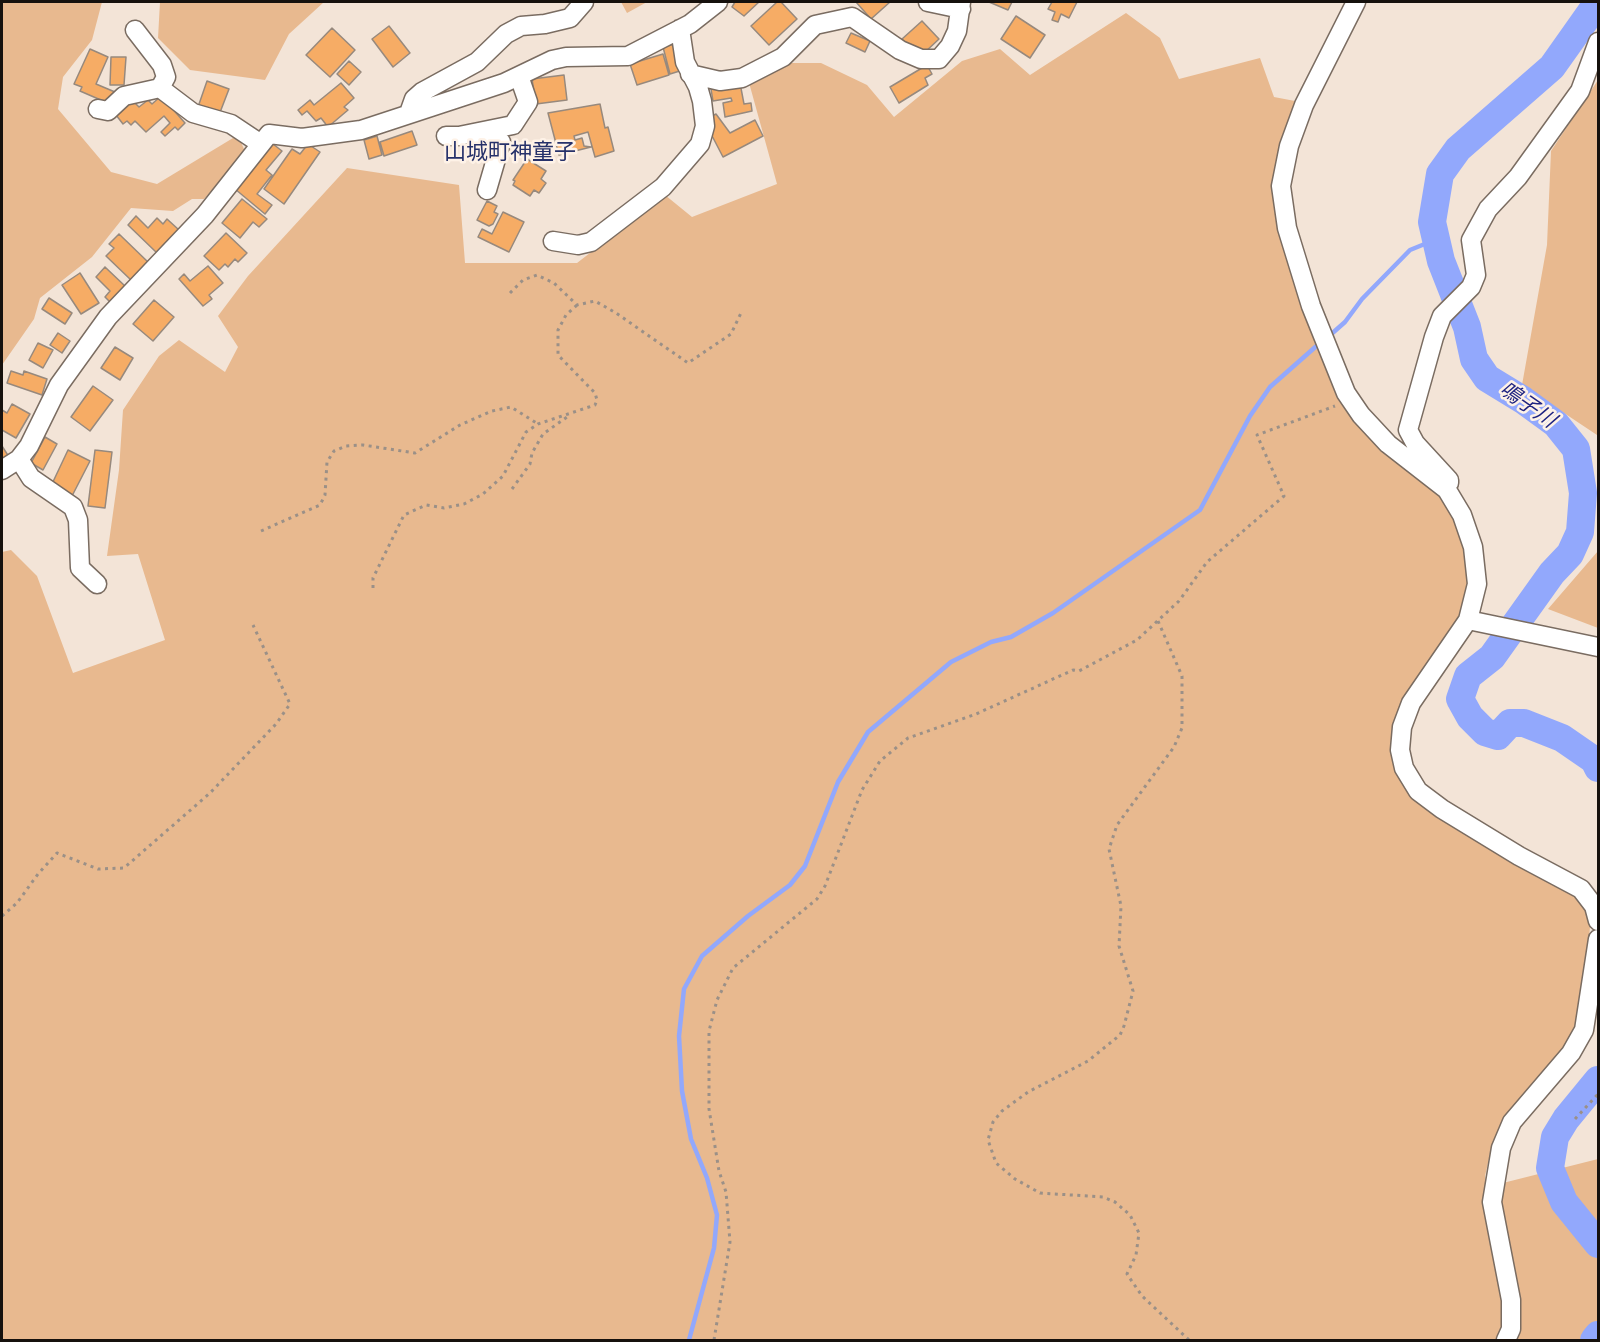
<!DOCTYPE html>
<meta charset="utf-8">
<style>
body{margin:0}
#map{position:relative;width:1600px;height:1342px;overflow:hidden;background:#f3e4d7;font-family:"Roboto Condensed",sans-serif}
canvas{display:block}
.frame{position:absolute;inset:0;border:3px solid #16110d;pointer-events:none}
</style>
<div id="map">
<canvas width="1600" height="1342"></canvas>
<div class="frame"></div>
</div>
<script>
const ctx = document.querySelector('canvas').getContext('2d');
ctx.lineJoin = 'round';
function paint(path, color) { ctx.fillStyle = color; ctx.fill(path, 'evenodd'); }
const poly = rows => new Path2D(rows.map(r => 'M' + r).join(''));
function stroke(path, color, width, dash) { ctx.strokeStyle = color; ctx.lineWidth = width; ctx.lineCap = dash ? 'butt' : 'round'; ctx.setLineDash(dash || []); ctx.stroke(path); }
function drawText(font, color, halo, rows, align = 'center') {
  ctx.font = font + ' "Roboto Condensed","Noto Sans JP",sans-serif'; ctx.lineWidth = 5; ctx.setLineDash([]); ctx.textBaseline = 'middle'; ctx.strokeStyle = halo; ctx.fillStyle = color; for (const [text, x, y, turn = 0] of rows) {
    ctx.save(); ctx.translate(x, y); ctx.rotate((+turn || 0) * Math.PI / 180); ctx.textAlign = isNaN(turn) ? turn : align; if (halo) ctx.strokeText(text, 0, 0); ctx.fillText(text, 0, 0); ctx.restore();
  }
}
const green = poly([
 [2,2,102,2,92,40,63,77,58,109,111,172,157,184,238,135,246,154,204,199,192,199,173,211,131,208,92,257,40,298,34,319,2,365],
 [160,2,324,2,289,34,265,80,190,70,158,38],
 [621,2,647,2,627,13],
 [1126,13,1160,38,1179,79,1260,58,1274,97,1295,101,1280,143,1272,186,1278,230,1302,309,1337,398,1353,421,1382,451,1440,496,1454,519,1464,549,1468,583,1460,616,1402,699,1393,725,1390,751,1395,772,1411,797,1437,816,1514,864,1575,896,1586,910,1590,927,1586,971,1575,1027,1564,1048,1504,1117,1492,1145,1485,1176,1487,1187,1598,1159,1598,1340,2,1340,2,552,11,550,37,576,73,673,165,640,138,554,107,556,119,470,123,410,159,356,179,340,225,372,238,347,218,316,248,276,347,168,459,185,465,263,577,263,665,195,692,217,777,184,748,79,788,63,821,63,867,85,894,117,962,61,1000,49,1030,75],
 [1598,80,1598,469,1597,435,1522,385,1547,245,1551,151],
 [1598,551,1598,628,1548,609]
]);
const stream = poly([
 [1328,337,1345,322,1362,299,1410,250,1437,239],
 [689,1340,714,1248,717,1215,707,1178,691,1139,682,1091,679,1036,684,989,702,956,748,916,790,885,805,866,838,782,868,732,951,662,991,642,1011,637,1053,613,1200,510,1250,416,1270,387,1321,342]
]);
const river = poly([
 [1598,2,1552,67,1458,149,1440,174,1432,222,1441,261,1467,327,1474,359,1487,378,1523,400,1556,424,1576,449,1583,493,1580,532,1570,554,1552,573,1492,657,1468,676,1460,699,1470,717,1485,732,1498,736,1510,723,1524,723,1562,738,1594,760,1598,768],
 [1598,1080,1566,1119,1555,1137,1550,1168,1564,1202,1598,1244],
 [1594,1340,1598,1335]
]);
const building = poly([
 [735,2,759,2,744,16,732,7,735,2],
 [777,2,781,2,797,19,769,45,751,26,777,2],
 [856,2,890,2,871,19,856,2],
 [989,2,1012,2,1008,10,989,2],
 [1052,2,1077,2,1069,18,1061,14,1058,22,1052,20,1055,12,1048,9,1052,2],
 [1016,16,1045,35,1030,58,1001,39,1016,16],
 [922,21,939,39,923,54,914,51,902,39,922,21],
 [389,26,410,53,393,67,372,39,389,26],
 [332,28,355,50,330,77,306,55,332,28],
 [851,33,870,41,865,52,846,43,851,33],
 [675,44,683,70,670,74,663,47,675,44],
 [90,49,108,57,96,84,115,92,110,104,80,91,82,87,74,84,90,49],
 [663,54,669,75,637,85,630,64,663,54],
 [111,57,126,57,124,85,110,85,111,57],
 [349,61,361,72,349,85,337,74,349,61],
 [927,65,932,74,925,78,928,85,899,103,890,87,927,65],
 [564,75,567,100,536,104,532,79,564,75],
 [207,81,229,89,219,115,198,107,207,81],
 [341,83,354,98,344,107,348,110,328,127,321,118,316,121,307,111,302,115,298,110,310,100,314,105,341,83],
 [740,83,744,104,751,103,752,111,725,117,723,103,732,101,731,98,713,101,711,89,740,83],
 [161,96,185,123,178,130,175,127,165,136,161,132,170,123,164,116,146,132,135,121,131,125,127,121,123,124,116,115,133,101,139,107,148,100,152,104,161,96],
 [600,104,605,128,608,127,614,151,595,157,588,132,574,136,575,140,582,138,584,146,591,147,559,155,548,113,600,104],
 [716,114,730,133,755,120,763,136,723,157,709,130,709,126,714,124,710,117,716,114],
 [412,131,417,145,384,156,380,142,412,131],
 [377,136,382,155,369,159,364,140,377,136],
 [273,144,282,151,266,170,272,175,257,194,272,205,265,214,235,189,273,144],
 [308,144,320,152,284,204,264,189,292,149,300,154,308,144],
 [527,159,546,171,541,179,546,183,539,193,534,190,530,196,513,185,515,181,513,180,527,159],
 [242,199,267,219,259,227,253,222,240,238,222,223,242,199],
 [487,201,497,206,494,212,498,214,493,224,489,226,477,220,487,201],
 [503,212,524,222,509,252,478,237,482,229,492,234,503,212],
 [136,216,148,228,157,218,163,224,167,219,179,230,157,253,128,225,136,216],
 [226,233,247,253,238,262,235,259,228,267,225,264,219,270,204,256,226,233],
 [119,234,149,263,132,281,106,256,114,248,109,244,119,234],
 [208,266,223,283,209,295,212,299,203,306,179,279,184,274,190,281,208,266],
 [105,267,126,287,111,303,105,297,110,291,96,277,105,267],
 [80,273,99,303,81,314,62,285,80,273],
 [49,298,72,313,65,324,42,309,49,298],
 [154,300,174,317,153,341,133,324,154,300],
 [58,333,70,341,62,353,50,345,58,333],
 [38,343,53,350,43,368,29,360,38,343],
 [115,347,133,358,120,380,101,368,115,347],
 [11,371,23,375,24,371,47,379,42,395,7,383,11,371],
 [93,386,113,400,90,431,71,417,93,386],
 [12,404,30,414,16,438,2,430,2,410,7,413,12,404],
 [45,437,57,444,43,470,31,463,45,437],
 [2,446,9,457,2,462,2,446],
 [68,450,90,461,72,496,51,486,68,450],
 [95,450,112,452,105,508,88,506,95,450]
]);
const path = poly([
 [510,293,523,280,537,275,554,283,577,305,595,301,616,313,688,363,731,334,741,313],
 [512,489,530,464,532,453,543,434,567,417],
 [261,531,320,505,325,495,327,462,334,451,346,446,363,445,415,453,460,425,492,411,511,407,538,424],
 [373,588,373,578,404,515,426,505,444,508,464,504,483,494,503,476,526,432,538,424,595,405,597,400,595,393,558,355,558,330,566,315,577,305],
 [1158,621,1182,676,1182,728,1174,747,1117,825,1109,849,1121,906,1119,946,1133,991,1124,1026,1120,1035,1088,1061,1028,1092,1002,1111,993,1122,988,1140,996,1163,1015,1179,1040,1193,1103,1197,1115,1202,1130,1215,1139,1233,1136,1255,1127,1274,1142,1296,1189,1340],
 [2,916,17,903,38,874,57,853,98,869,124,868,210,793,276,724,290,704,253,625],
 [1575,1119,1598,1094],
 [714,1340,730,1242,726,1192,719,1171,709,1109,709,1031,717,1000,733,968,817,899,825,886,862,790,880,761,908,738,976,714,1073,670,1079,671,1137,640,1179,601,1207,562,1284,496,1257,435,1335,406]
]);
const minor = poly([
 [928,2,961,9],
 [1356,2,1304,105,1289,146,1281,186,1287,228,1311,306,1346,393,1361,415,1388,444,1447,490,1462,515,1473,547,1477,584,1468,620,1411,703,1402,727,1400,750,1404,768,1418,791,1442,809,1519,856,1581,889,1594,906,1598,921],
 [690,74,720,81,742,78,783,57,815,25,852,17,900,50,921,59,939,59,950,46,957,31,961,2],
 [160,88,193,113,231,124,261,144],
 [98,109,108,111,124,96,160,88,166,77,162,65,135,30],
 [409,113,414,99,422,92,477,62,506,34,521,26,545,24,570,18,584,2],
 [476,133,479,139,501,142,487,190],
 [446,136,459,136,513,125,528,102,519,76],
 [553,241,578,245,591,242,663,187,700,144,705,126,702,101,698,87,685,62,680,29],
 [19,459,31,478,73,507,78,520,80,568,97,584],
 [2,470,19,459,29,446,59,385,108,317,205,215,269,134,302,138,361,130,504,83,552,60,566,57,628,56,690,24,718,2],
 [1449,483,1449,480,1415,443,1408,430,1434,337,1442,316,1471,287,1476,275,1471,240,1488,209,1518,177,1580,91,1598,42],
 [1468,620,1598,647],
 [1506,1340,1511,1329,1511,1300,1492,1202,1501,1148,1512,1122,1571,1053,1584,1030,1598,939]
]);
const waterNames = [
 ["鳴子川",1527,406,35]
];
const quarterNames = [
 ["山城町神童子",510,153]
];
paint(green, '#e8b98f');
stroke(stream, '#92a8fc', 4.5);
stroke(river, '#92a8fc', 28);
paint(building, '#f6ac65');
stroke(building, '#97897d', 1.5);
stroke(minor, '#7a6c61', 21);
stroke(path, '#9b9087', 3, [3, 4.5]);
stroke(minor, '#fff', 18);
drawText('italic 21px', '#1f2482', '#fef2e7', waterNames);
drawText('22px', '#26316a', '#fef2e7', quarterNames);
</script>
